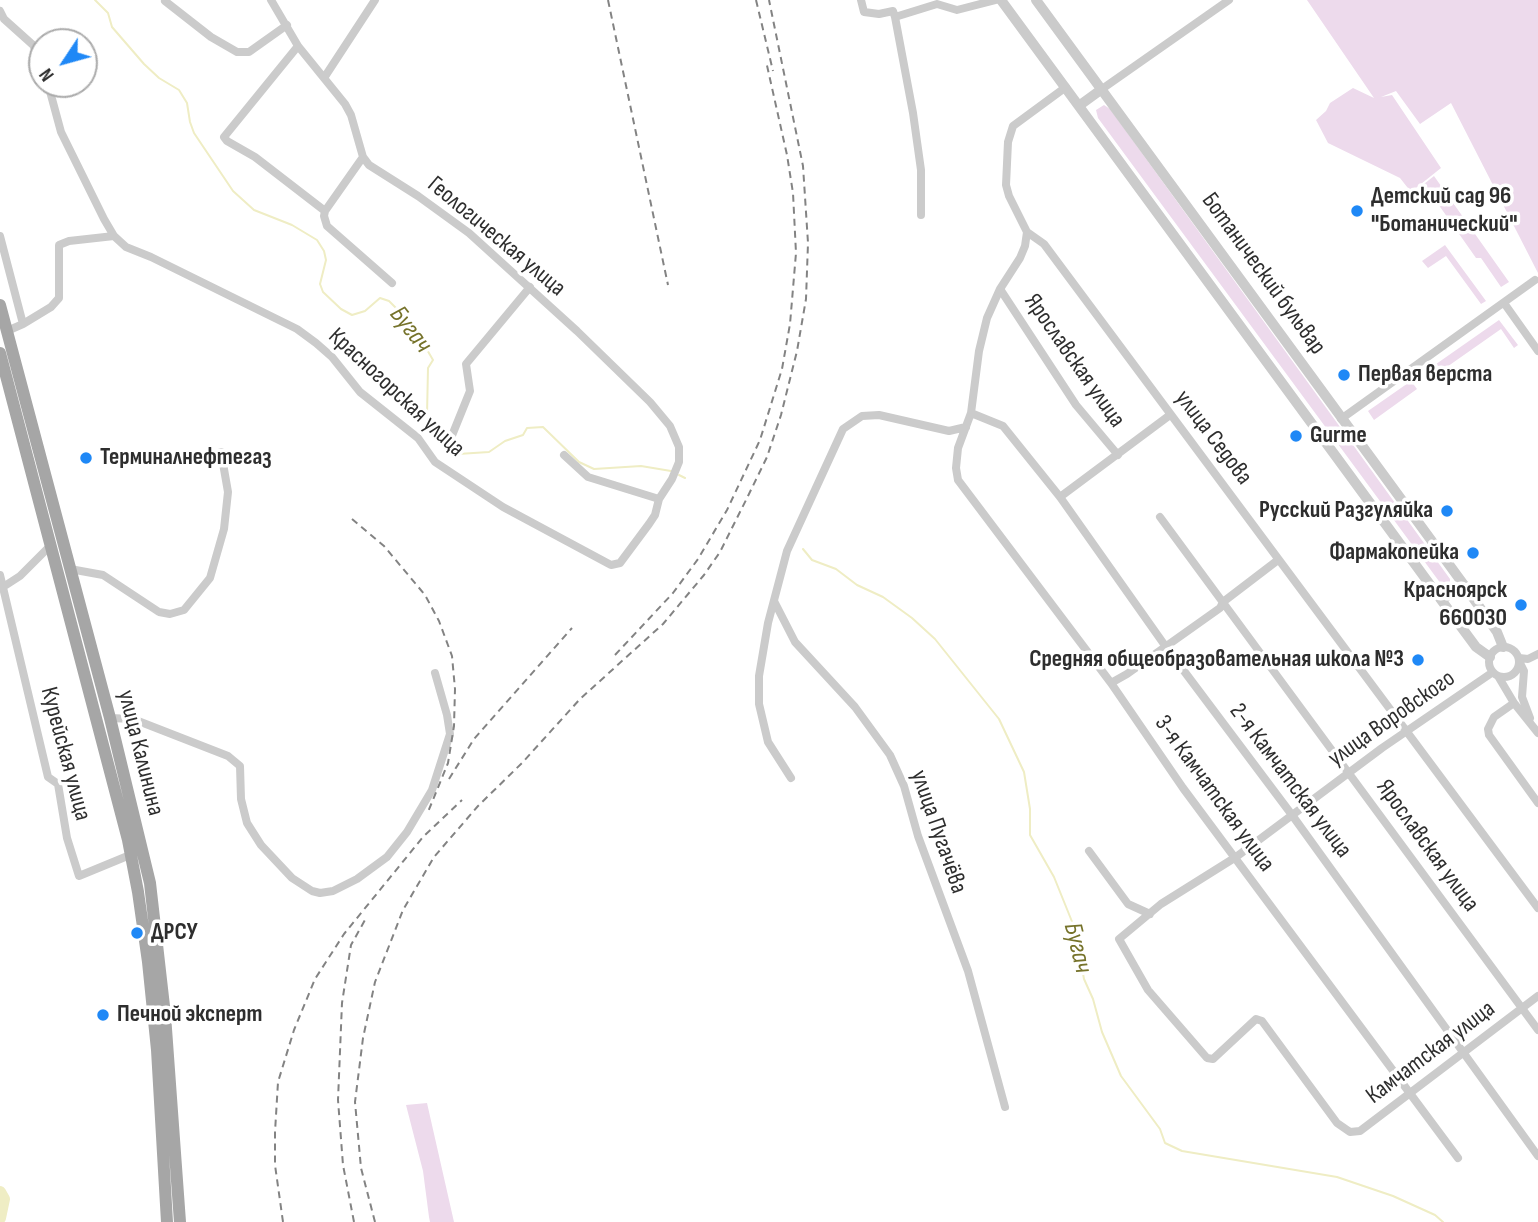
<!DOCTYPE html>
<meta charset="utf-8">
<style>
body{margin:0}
#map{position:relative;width:1538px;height:1222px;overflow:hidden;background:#fff;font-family:"Sofia Sans Condensed",sans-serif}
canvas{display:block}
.north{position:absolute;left:28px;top:28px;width:70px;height:70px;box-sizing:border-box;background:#fff;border:2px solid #ababab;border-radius:50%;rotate:234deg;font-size:19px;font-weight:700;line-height:28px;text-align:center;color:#2e2e2e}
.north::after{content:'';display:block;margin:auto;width:24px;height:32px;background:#1f88f6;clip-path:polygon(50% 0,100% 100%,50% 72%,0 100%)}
</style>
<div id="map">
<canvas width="1538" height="1222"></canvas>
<div class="north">N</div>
</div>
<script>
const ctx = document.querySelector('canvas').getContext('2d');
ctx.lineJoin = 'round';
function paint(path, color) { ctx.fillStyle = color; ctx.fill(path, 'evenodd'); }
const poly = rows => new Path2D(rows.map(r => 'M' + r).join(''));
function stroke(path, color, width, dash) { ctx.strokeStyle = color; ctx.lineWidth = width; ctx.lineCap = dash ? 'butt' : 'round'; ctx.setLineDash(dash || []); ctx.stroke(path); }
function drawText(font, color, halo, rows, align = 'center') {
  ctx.font = font + ' "Sofia Sans Condensed",sans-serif'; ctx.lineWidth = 7; ctx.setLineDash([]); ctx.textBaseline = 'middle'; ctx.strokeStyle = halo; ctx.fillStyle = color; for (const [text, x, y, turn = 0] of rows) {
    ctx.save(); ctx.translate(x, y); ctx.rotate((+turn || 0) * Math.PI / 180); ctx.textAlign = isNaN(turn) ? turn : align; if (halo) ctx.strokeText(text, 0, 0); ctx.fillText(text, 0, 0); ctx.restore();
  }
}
const green = poly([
 [1307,0,1538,0,1538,273,1451,103,1420,124,1396,91,1381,97,1392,95,1441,168,1411,192,1400,178,1328,143,1316,120,1326,111,1330,103,1353,88,1374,98],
 [1104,105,1110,109,1450,579,1450,583,1446,586,1441,584,1098,118,1096,110],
 [1434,176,1509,282,1501,287,1481,258,1476,258,1424,184],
 [1445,245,1486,301,1481,304,1446,256,1428,268,1422,261],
 [1499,320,1518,345,1514,348,1501,329,1434,376,1429,369],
 [1411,381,1417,389,1374,420,1368,411],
 [427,1103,454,1222,430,1222,429,1217,423,1171,406,1105]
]);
const stream = poly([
 [95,0,108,13,112,27,144,64,159,78,179,90,187,103,190,122,194,133,233,191,254,210,292,225,317,240,324,251,326,260,320,284,323,292,341,309,352,315,365,311,380,298,389,301,412,324,433,360,428,368,427,415,444,444,458,454,489,452,505,441,523,435,527,428,543,427,579,462,594,469,641,466,671,471],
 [679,475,685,478],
 [803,549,812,560,836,569,857,585,883,597,912,618,935,639,999,719,1024,772,1030,809,1030,835,1054,877,1075,929,1084,979,1093,999,1102,1032,1121,1076,1160,1129,1165,1143,1182,1151,1337,1177,1393,1196,1435,1215,1443,1222]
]);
const river = poly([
 [0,1192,4,1199,0,1218]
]);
const minor = poly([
 [861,0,864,12,879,14,893,11,895,17,913,113,921,170,921,215],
 [165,1,211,37,237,52,249,52,287,25],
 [0,11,4,19,33,45,42,62],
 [895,17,937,4,957,10,996,0],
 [298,46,224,137,227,141,255,157,325,211,324,216,327,226,392,283],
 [324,78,375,0],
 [48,84,61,132,104,219,114,236,126,247,151,257,297,329,316,343,332,357,360,392,418,438,435,462,503,507,611,565,620,563,649,524,655,515,659,499,672,479,679,462,679,447,670,426,650,402,577,331,469,233,418,196,369,165,363,157,351,115,345,104,298,46,271,0],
 [1066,87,1013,126,1008,142,1006,185,1009,196,1027,232,1025,246,1020,258,1000,289,987,318,979,351,971,413,958,448,956,468,958,480,1111,683,1183,788,1458,1158],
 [1102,89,1229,0],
 [325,211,363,157],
 [1027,232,1044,244,1538,908],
 [0,236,23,324,7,331],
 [1000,289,1076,405,1118,455],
 [1504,303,1538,351],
 [23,324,51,307,59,298,59,245,69,241,114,236],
 [971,413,1003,426,1060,497,1166,647,1292,815,1538,1156],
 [1341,419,1535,280],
 [451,438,470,391,466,364,530,287],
 [564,455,588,477,659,499],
 [1060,497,1170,415],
 [1160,517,1538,1030],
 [70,569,103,575,159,612,170,614,184,610,210,578,224,529,228,492,221,452],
 [0,575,48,777,58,784,67,838,79,876,130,855],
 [3,587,20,576,50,546],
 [774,601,795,642,855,707,890,755,904,786,918,836,968,971,1005,1107],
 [1442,601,1464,585],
 '1489 662a15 15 0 1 1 30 0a15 15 0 1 1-30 0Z',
 [1519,658,1528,659,1538,654],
 [1519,661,1524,671,1522,697,1530,718],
 [1493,672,1382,748,1236,857,1161,904,1119,939,1148,990,1207,1058,1213,1059,1256,1019,1262,1021,1337,1123,1350,1132,1360,1131,1538,996],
 [1498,676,1514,703,1538,733],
 [1111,683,1127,674,1220,608,1223,602,1278,560],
 [1514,703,1494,717,1488,729,1489,735,1538,803],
 [110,718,133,719,228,756,240,766,241,799,247,823,261,845,292,878,312,891,320,893,333,891,357,879,387,857,407,832,432,790,450,734,447,715,435,673],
 [791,778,768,742,759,704,759,676,768,623,787,551,843,429,862,416,879,415,949,431,966,427],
 [1089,851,1128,904,1150,914]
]);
const tertiary = poly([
 [1001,0,1442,601,1476,647,1490,657],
 [1036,0,1464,585,1497,632,1503,647],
 [1080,105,1102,89]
]);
const primary = poly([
 [0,305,110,718,150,883,165,1015,180,1222],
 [0,353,128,840,138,892,148,962,157,1050,167,1222]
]);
const rail = poly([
 [608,0,668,285],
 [756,0,773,71],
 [352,519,384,546,425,595,439,621,452,656,455,689,454,726,448,763,428,812],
 [615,655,673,593,698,559,727,510,760,440,782,369,790,324,796,253,793,193,787,155,766,61],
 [449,779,474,739,572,628],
 [283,1222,275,1165,275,1132,278,1082,294,1030,315,979,344,934,423,837,462,800],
 [354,1222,343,1165,338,1100,342,1003,351,945,365,920],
 [375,1222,361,1168,355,1102,363,1038,375,982,403,910,434,857,478,806,522,763,580,699,663,624,704,575,720,552,748,496,767,457,781,415,797,351,806,299,808,243,803,166,769,0]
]);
const markers = [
 [1357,211,7,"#1f88f6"],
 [1344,375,7,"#1f88f6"],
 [1296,436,7,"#1f88f6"],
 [86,458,7,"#1f88f6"],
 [1447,511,7,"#1f88f6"],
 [1473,553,7,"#1f88f6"],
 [1521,605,7,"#1f88f6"],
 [1418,660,7,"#1f88f6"],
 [137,933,7,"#1f88f6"],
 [103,1015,7,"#1f88f6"]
];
const poiNames = [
 ["Детский сад 96",1371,197],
 ["\"Ботанический\"",1371,225],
 ["Первая верста",1358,375],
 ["Gurme",1310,436],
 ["Терминалнефтегаз",100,458],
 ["Русский Разгуляйка",1433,511,"right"],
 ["Фармакопейка",1459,553,"right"],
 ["Красноярск",1507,591,"right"],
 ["660030",1507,619,"right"],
 ["Средняя общеобразовательная школа №3",1404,660,"right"],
 ["ДРСУ",151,933],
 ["Печной эксперт",117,1015]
];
const streetNames = [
 ["Геологическая улица",496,237,40],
 ["Ботанический бульвар",1263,274,54],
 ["Ярославская улица",1074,361,55],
 ["Красногорская улица",396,393,43],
 ["улица Седова",1213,438,53],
 ["улица Воровского",1392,719,-35],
 ["улица Калинина",140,753,76],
 ["Курейская улица",65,754,75],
 ["2-я Камчатская улица",1290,781,53],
 ["3-я Камчатская улица",1214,794,54],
 ["улица Пугачёва",938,832,71],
 ["Ярославская улица",1427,846,54],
 ["Камчатская улица",1431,1053,-37]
];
const waterNames = [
 ["Бугач",410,330,52],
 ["Бугач",1077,948,76]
];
paint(green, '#eddaec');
stroke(stream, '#efedc4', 2);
stroke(river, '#efedc4', 12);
stroke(minor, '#cbcbcb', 8);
stroke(tertiary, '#cbcbcb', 10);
stroke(primary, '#a6a6a6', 12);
stroke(rail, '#838383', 2, [7, 5]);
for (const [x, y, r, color] of markers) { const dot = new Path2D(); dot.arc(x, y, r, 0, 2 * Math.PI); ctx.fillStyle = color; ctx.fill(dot); stroke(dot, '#fff', 2.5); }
drawText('bold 24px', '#2e2e2e', '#fff', poiNames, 'left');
drawText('24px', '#2e2e2e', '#fff', streetNames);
drawText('italic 26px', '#76732b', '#fff', waterNames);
</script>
